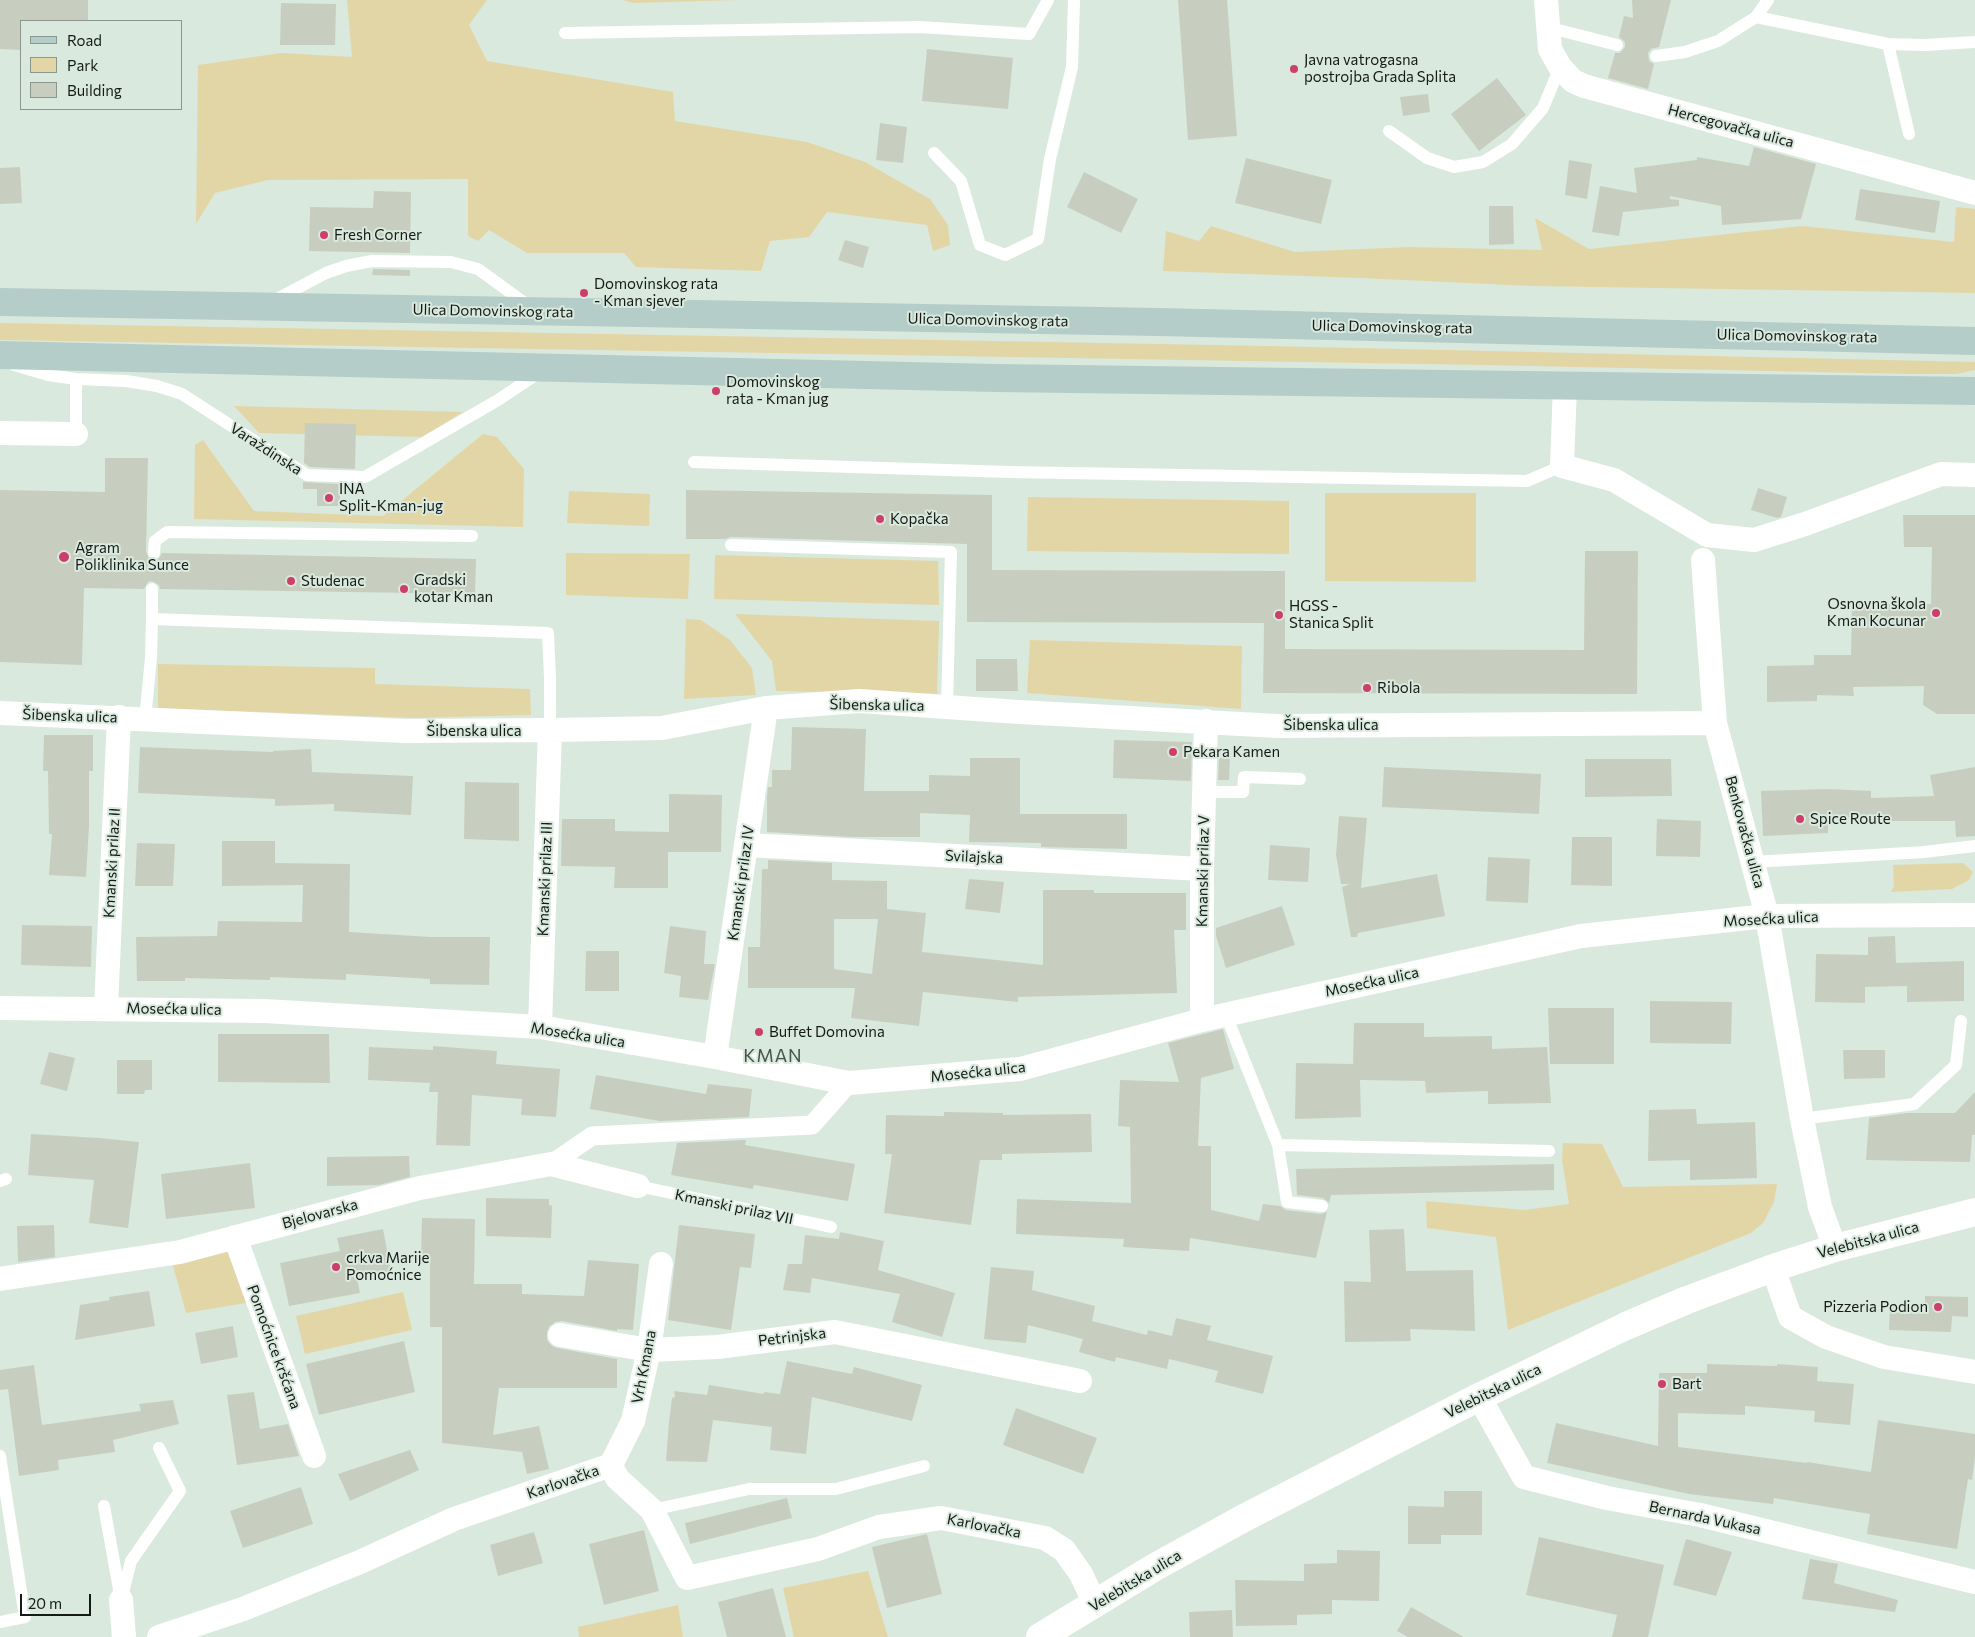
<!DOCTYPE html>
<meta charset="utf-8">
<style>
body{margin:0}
#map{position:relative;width:1975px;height:1637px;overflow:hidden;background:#d9e9de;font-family:Commissioner,sans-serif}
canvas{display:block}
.legend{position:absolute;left:20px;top:20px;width:162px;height:90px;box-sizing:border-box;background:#d9e9de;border:1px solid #8b968e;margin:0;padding:6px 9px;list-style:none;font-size:15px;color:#151a16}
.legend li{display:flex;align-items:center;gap:10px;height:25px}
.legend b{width:25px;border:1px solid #8b968e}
.scale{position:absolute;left:20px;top:1594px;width:71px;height:22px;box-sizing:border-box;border:2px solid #151a16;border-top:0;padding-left:6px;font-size:15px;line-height:18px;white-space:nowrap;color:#151a16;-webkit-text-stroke:4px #d9e9de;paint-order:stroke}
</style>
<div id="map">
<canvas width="1975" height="1637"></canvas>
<ul class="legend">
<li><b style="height:6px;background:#b5cdc9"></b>Road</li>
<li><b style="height:14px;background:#e3d6a6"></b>Park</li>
<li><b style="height:14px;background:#c8cebf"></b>Building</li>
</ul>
<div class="scale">20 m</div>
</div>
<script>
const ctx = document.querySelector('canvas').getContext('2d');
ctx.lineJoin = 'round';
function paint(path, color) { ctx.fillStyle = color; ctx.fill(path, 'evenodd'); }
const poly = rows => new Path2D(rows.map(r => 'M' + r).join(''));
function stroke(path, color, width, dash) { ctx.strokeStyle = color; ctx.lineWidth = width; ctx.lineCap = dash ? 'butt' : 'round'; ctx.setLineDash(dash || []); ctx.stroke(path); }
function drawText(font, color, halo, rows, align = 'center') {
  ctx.font = font + ' Commissioner,sans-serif'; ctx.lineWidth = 4; ctx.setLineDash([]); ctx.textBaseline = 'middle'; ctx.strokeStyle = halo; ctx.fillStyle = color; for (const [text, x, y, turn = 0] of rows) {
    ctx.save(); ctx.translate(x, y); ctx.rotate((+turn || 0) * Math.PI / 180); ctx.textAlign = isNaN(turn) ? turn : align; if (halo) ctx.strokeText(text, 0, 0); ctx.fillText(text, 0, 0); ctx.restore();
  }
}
const green = poly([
 [347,0,487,0,469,25,487,61,673,92,675,121,807,142,865,162,930,199,948,225,950,245,933,251,927,225,827,212,809,237,770,241,761,271,636,267,624,253,527,253,489,230,478,241,468,236,468,179,268,180,215,193,196,224,198,65,281,53,352,57],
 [623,0,738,0,633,3],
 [1956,207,1975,209,1975,293,1532,286,1361,278,1163,271,1166,231,1199,241,1211,226,1295,252,1409,247,1542,250,1535,218,1589,249,1802,226,1954,242],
 [0,323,1269,346,1975,362,1975,370,1957,374,1910,374,1483,365,0,340],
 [234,406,463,412,422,437,259,433],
 [483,434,497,437,524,469,523,527,194,519,195,445,203,440,254,511,383,516],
 [569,491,650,494,649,526,567,523],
 [1325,493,1476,493,1476,582,1325,581],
 [1028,497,1289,501,1289,554,1027,551],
 [566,553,690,554,688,599,566,595],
 [715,555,938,561,939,605,714,599],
 [735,614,939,621,937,694,776,691,772,661],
 [686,619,701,620,730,640,752,668,756,695,684,699],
 [1030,640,1242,646,1241,709,1027,693],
 [158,664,375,668,375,684,530,689,531,715,414,718,158,708],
 [1963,863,1973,872,1969,880,1952,889,1891,892,1894,886,1893,865],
 [1563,1143,1602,1144,1623,1187,1777,1184,1774,1202,1763,1223,1751,1233,1508,1330,1496,1237,1427,1228,1426,1201,1525,1210,1569,1204,1562,1160],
 [231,1245,252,1302,186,1313,172,1262],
 [403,1292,412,1330,305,1354,296,1316],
 [868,1571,888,1637,794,1637,783,1588],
 [678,1605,683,1637,579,1637,578,1627]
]);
const building = poly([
 [0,0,88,0,88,21,21,21,21,50,0,49],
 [1178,0,1227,0,1237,136,1188,140],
 [1632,0,1671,0,1659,47,1651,49,1648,53,1649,61,1654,64,1648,89,1608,78,1615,53,1620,53,1625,47,1625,42,1619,37,1624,16,1633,18],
 [281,3,336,4,335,45,280,45],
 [927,49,1013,58,1008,109,922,101],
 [1497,78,1526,115,1479,151,1451,114],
 [1428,94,1430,112,1403,116,1400,97],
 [880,123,907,127,903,163,876,160],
 [1754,147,1816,164,1801,219,1722,225,1721,206,1670,196,1670,199,1679,200,1679,206,1623,212,1619,236,1592,232,1600,186,1637,193,1634,168,1697,160,1697,157,1749,166],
 [1246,158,1332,180,1321,224,1235,203],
 [1569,160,1592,164,1587,199,1565,195],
 [20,167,22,203,0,204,0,168],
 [1084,172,1138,199,1121,233,1067,207],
 [1860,189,1940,201,1935,233,1855,220],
 [374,191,411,192,410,253,309,251,310,207,373,208],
 [1489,206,1513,206,1514,244,1489,245],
 [845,240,869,247,863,268,838,260],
 [373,269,410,270,410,276,372,275],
 [305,423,356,424,355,469,310,467,304,463],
 [105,458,148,458,146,552,150,560,158,560,162,553,476,559,475,594,160,589,159,585,152,581,148,582,144,589,84,588,82,665,0,662,0,490,105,492],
 [303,482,354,485,354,490,340,490,340,506,317,506,317,489,303,489],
 [1758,488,1787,497,1781,517,1777,518,1751,510],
 [686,490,992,495,992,570,1285,571,1285,649,1584,650,1585,551,1638,551,1637,694,1263,693,1264,623,967,622,967,544,731,537,725,539,686,539],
 [1903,515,1975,515,1975,714,1937,714,1923,705,1924,686,1853,687,1854,696,1817,695,1817,701,1767,702,1767,666,1814,665,1814,655,1851,655,1852,604,1931,604,1932,547,1904,547],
 [976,659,1017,659,1018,691,976,691],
 [792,727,866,729,864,791,929,791,929,775,970,776,970,758,1020,758,1020,814,1127,814,1127,849,1041,847,1041,843,969,842,970,815,920,813,920,837,851,837,767,832,767,796,768,787,772,787,772,770,791,770],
 [44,735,93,735,93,771,89,771,89,826,86,877,49,875,52,834,49,834,48,771,43,771],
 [1114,740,1192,742,1191,781,1113,778],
 [140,747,273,752,273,751,311,749,312,772,413,776,411,815,334,811,334,804,275,806,275,799,138,793],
 [1219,758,1230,758,1229,780,1218,780],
 [1585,759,1671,759,1672,796,1585,797],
 [1384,767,1541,774,1539,814,1382,807],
 [1975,767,1975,836,1956,837,1955,821,1884,821,1884,818,1828,817,1828,833,1763,836,1761,791,1827,789,1871,791,1871,798,1934,796,1930,775],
 [465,782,519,783,519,841,464,839],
 [669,794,722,795,721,852,668,852,668,888,614,888,615,867,561,866,562,819,615,819,615,831,669,832],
 [1339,816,1367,818,1361,888,1437,874,1445,916,1358,933,1357,937,1351,937,1342,887,1350,884,1341,884,1336,855],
 [1657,819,1701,821,1700,857,1656,856],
 [1572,837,1612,837,1612,886,1571,885],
 [222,841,275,841,275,863,350,864,349,932,431,937,490,937,489,985,430,984,430,979,346,974,346,980,270,977,270,980,185,978,185,981,137,981,136,937,217,936,218,921,302,922,303,885,222,886],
 [137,843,175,844,173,886,135,886],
 [1270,845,1310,848,1308,882,1268,880],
 [1488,857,1530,859,1528,903,1486,901],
 [768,860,832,863,832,880,887,881,887,909,926,913,922,952,1043,965,1043,890,1094,890,1094,893,1186,893,1186,930,1174,930,1177,993,1018,997,1018,1002,923,992,919,1026,851,1018,855,988,748,988,748,947,760,947,762,869,768,869],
 [834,919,878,919,872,974,834,969],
 [969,879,1004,882,1000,913,965,909],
 [1282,906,1295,945,1226,968,1216,936,1216,928],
 [22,925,92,926,91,967,21,965],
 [670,926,706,931,704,964,715,964,708,1000,679,997,681,976,664,973],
 [1895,936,1896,963,1964,961,1964,1001,1907,1002,1907,986,1865,987,1865,1003,1815,1002,1816,954,1868,955,1868,937],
 [586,951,619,951,619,991,585,991],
 [1650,1001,1732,1002,1731,1044,1650,1043],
 [1548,1008,1614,1008,1614,1064,1550,1064],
 [1354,1023,1424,1023,1424,1037,1492,1036,1492,1049,1547,1047,1551,1103,1488,1104,1488,1091,1426,1093,1425,1081,1360,1080,1361,1117,1295,1119,1296,1063,1353,1064],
 [1223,1029,1234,1069,1201,1078,1198,1146,1211,1146,1211,1210,1259,1221,1263,1204,1280,1206,1286,1210,1321,1214,1327,1212,1316,1258,1190,1238,1189,1251,1123,1247,1124,1239,1016,1234,1017,1199,1131,1203,1130,1127,1118,1126,1120,1080,1179,1082,1168,1043],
 [218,1034,329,1034,330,1083,218,1082],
 [433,1046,497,1051,496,1064,560,1069,556,1117,521,1115,522,1099,472,1095,470,1146,436,1145,438,1092,429,1092,430,1083,368,1080,369,1047,433,1050],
 [1843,1050,1885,1050,1885,1078,1844,1079],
 [49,1052,75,1058,67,1091,40,1084],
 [117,1060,152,1060,152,1090,145,1090,144,1094,117,1094],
 [596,1075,706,1094,708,1084,752,1089,749,1117,660,1121,590,1109],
 [1975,1092,1975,1135,1972,1135,1970,1162,1866,1160,1869,1118,1907,1113,1955,1113],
 [1696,1109,1697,1124,1755,1122,1757,1178,1690,1180,1690,1160,1648,1161,1649,1110],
 [944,1112,1003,1113,1003,1115,1091,1114,1092,1152,1002,1154,1002,1160,980,1160,971,1225,884,1213,892,1154,885,1154,886,1115,944,1116],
 [31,1134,99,1138,139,1142,128,1228,89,1223,94,1180,28,1175],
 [746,1140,745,1145,855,1164,848,1201,754,1185,753,1189,671,1175,677,1143],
 [409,1156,410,1177,379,1185,327,1186,327,1157],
 [250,1163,255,1208,166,1219,161,1174],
 [1554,1164,1554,1190,1331,1195,1329,1203,1323,1198,1297,1195,1296,1169],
 [486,1198,549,1199,549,1205,552,1206,551,1238,486,1236],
 [422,1218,475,1219,474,1284,522,1284,522,1294,584,1296,588,1260,639,1264,633,1330,617,1329,617,1331,562,1321,555,1322,549,1327,547,1332,547,1340,552,1346,557,1348,617,1359,617,1388,499,1388,493,1435,539,1426,549,1469,527,1474,522,1452,442,1443,442,1327,430,1327,430,1256,421,1256],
 [54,1225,55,1257,18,1262,17,1226],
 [679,1225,755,1234,751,1268,740,1267,731,1330,668,1320],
 [383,1229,391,1271,357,1278,360,1293,289,1306,280,1263,340,1251,337,1238],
 [1404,1229,1406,1271,1473,1270,1475,1331,1410,1329,1411,1341,1345,1342,1344,1281,1371,1282,1369,1230],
 [840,1232,884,1241,878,1270,955,1293,942,1337,892,1322,900,1294,812,1278,810,1293,783,1290,788,1264,802,1264,805,1235,839,1239],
 [991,1267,1034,1271,1032,1290,1095,1306,1092,1321,1147,1335,1148,1330,1172,1336,1176,1318,1211,1326,1207,1340,1273,1356,1263,1394,1215,1382,1218,1371,1169,1359,1167,1369,1116,1357,1115,1362,1079,1352,1083,1339,1028,1325,1026,1343,984,1339],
 [149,1291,155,1326,75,1340,80,1305,110,1300,109,1297],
 [1925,1296,1968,1297,1968,1317,1952,1316,1951,1332,1889,1330,1890,1306,1925,1307],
 [233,1326,238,1357,201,1364,195,1333],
 [404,1341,415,1392,319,1415,306,1364],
 [787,1361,852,1374,854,1367,922,1385,912,1421,812,1397,806,1454,770,1450,772,1427,713,1420,707,1462,666,1461,669,1422,672,1398,675,1397,674,1391,707,1395,709,1385,764,1394,764,1392,780,1394],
 [1707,1364,1777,1366,1777,1364,1818,1367,1817,1381,1854,1384,1850,1425,1814,1422,1815,1411,1745,1406,1745,1415,1678,1413,1678,1447,1807,1463,1807,1462,1871,1472,1878,1420,1975,1434,1975,1456,1972,1480,1968,1479,1957,1549,1867,1534,1870,1514,1774,1498,1773,1504,1689,1494,1547,1463,1556,1423,1658,1446,1659,1373,1707,1373],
 [34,1365,42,1425,141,1411,139,1404,173,1400,179,1424,113,1440,115,1452,58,1460,59,1470,19,1476,8,1389,0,1390,0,1370],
 [254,1392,260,1429,288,1424,299,1456,237,1465,227,1395],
 [1016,1408,1097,1438,1083,1474,1003,1445],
 [410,1450,419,1470,350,1501,338,1474],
 [301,1487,313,1524,243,1548,230,1511],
 [1444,1491,1482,1491,1482,1535,1441,1535,1441,1544,1408,1544,1408,1506,1444,1507],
 [787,1498,792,1518,690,1544,685,1523],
 [644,1530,659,1591,604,1605,589,1544],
 [534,1532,543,1563,498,1576,490,1545],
 [927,1534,942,1594,887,1608,872,1547],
 [1539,1537,1664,1565,1648,1637,1612,1637,1617,1615,1526,1595],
 [1686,1539,1732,1552,1716,1596,1673,1585],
 [1337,1550,1380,1551,1379,1601,1332,1600,1332,1614,1297,1615,1297,1625,1236,1626,1235,1580,1304,1581,1304,1564,1337,1563],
 [1810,1559,1838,1564,1834,1583,1898,1600,1895,1612,1802,1599],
 [773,1588,786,1637,727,1637,718,1602],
 [1411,1607,1464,1637,1408,1637,1397,1631],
 [1232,1610,1233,1637,1190,1637,1189,1612]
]);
const service = poly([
 [1756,17,1768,0],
 [1547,27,1617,45],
 [565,33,920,27,1029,34,1048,0],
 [1888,44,1909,134],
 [1656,56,1685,52,1718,41,1756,17,1888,44,1925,45,1975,42],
 [1389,131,1427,158,1454,167,1483,162,1512,144,1543,108,1560,67],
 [934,153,961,181,980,245,1005,255,1038,239,1050,159,1072,67,1074,0],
 [273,301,326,273,346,266,372,261,451,262,478,269,529,306],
 [14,365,48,375,76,379,126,381,157,386,182,394,307,475,365,477,498,400,540,372],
 [76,434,76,379],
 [694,462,1010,472,1527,481,1562,466],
 [731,545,951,552,947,706],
 [154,553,155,541,167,532,472,536],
 [152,619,152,589],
 [145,719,151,658,152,619,548,633,550,678,550,730],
 [1204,792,1243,792,1244,777,1300,779],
 [1752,862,1924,852,1975,846],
 [1226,1015,1278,1145,1549,1151],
 [1802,1119,1914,1104,1956,1065,1961,1021],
 [1278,1145,1287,1202,1322,1206],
 [0,1181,6,1179],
 [638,1186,831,1227],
 [0,1456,25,1617,0,1622],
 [104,1506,120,1595],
 [652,1510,749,1489,836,1489,924,1466],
 [121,1600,131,1561,180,1491,159,1448]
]);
const pedestrian = poly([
 [551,1164,592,1136,812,1125,849,1083]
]);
const minor = poly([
 [1546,0,1550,49,1560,67,1573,81,1584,86,1975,193],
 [1565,386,1562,466,1614,480,1707,535,1754,540,1805,524,1941,474,1975,475],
 [0,433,76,434],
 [1703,560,1715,723,1767,916,1802,1119,1820,1207,1835,1248],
 [0,713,406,731,550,730,662,728,766,708,859,701,1019,712,1277,726,1715,723],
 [747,845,1202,869],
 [0,1008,264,1011,540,1027,715,1057,849,1083,1020,1069,1202,1020,1581,936,1767,916,1975,915],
 [106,1008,119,717],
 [1202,1020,1202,869,1206,721],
 [540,1027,550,730],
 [715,1057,766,708],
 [235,1237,314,1456],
 [1773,1268,1790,1317,1826,1337,1884,1357,1975,1372],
 [0,1279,180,1252,420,1188,551,1164,638,1186],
 [560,1335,649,1350,717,1347,835,1332,1080,1381],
 [1479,1397,1524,1477,1607,1498,1700,1515,1975,1582],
 [611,1465,633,1421,649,1350,661,1264],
 [121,1600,124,1637],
 [159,1637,243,1609,360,1562,454,1519,611,1465,617,1478,652,1510,687,1578,818,1549,879,1527,941,1518,1045,1538,1064,1550,1081,1574,1095,1604]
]);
const tertiary = poly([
 [1040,1637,1155,1567,1244,1518,1479,1397,1626,1326,1687,1300,1773,1268,1835,1248,1975,1212]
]);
const secondary = poly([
 [0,302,1158,322,1975,341],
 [0,355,996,378,1975,391]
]);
const markers = [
 [1294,69,5,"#cd3f6b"],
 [324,235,5,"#cd3f6b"],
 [584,293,5,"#cd3f6b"],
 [716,391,5,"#cd3f6b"],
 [329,498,5,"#cd3f6b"],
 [880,519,5,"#cd3f6b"],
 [64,557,6,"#cd3f6b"],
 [291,581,5,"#cd3f6b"],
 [404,589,5,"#cd3f6b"],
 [1936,613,5,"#cd3f6b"],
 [1279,615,5,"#cd3f6b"],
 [1367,688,5,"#cd3f6b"],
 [1173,752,5,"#cd3f6b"],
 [1800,819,5,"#cd3f6b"],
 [759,1032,5,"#cd3f6b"],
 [336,1267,5,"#cd3f6b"],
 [1938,1307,5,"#cd3f6b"],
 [1662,1384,5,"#cd3f6b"]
];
const poiNames = [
 ["Javna vatrogasna",1304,60],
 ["postrojba Grada Splita",1304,77],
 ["Fresh Corner",334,235],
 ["Domovinskog rata",594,284],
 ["- Kman sjever",594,301],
 ["Domovinskog",726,382],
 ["rata - Kman jug",726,399],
 ["INA",339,489],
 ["Split-Kman-jug",339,506],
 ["Kopačka",890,519],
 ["Agram",75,548],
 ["Poliklinika Sunce",75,565],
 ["Gradski",414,580],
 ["kotar Kman",414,597],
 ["Studenac",301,581],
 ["Osnovna škola",1926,604,"right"],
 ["Kman Kocunar",1926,621,"right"],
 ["HGSS -",1289,606],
 ["Stanica Split",1289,623],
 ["Ribola",1377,688],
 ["Pekara Kamen",1183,752],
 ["Spice Route",1810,819],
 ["Buffet Domovina",769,1032],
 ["crkva Marije",346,1258],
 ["Pomoćnice",346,1275],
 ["Pizzeria Podion",1928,1307,"right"],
 ["Bart",1672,1384]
];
const streetNames = [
 ["Hercegovačka ulica",1731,126,15],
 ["Ulica Domovinskog rata",493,311,1],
 ["Ulica Domovinskog rata",988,320,1],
 ["Ulica Domovinskog rata",1392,327,1],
 ["Ulica Domovinskog rata",1797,336,1],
 ["Varaždinska",266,449,33],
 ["Šibenska ulica",877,705,1],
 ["Šibenska ulica",70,716,2],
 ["Šibenska ulica",1331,725],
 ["Šibenska ulica",474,731],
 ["Benkovačka ulica",1745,832,75],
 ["Svilajska",974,857,3],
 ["Kmanski prilaz II",112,863,-87],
 ["Kmanski prilaz V",1203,871,-89],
 ["Kmanski prilaz III",545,879,-88],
 ["Kmanski prilaz IV",741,883,-82],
 ["Mosećka ulica",1771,919,-3],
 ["Mosećka ulica",1372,982,-12],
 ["Mosećka ulica",174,1009,1],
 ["Mosećka ulica",578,1035,9],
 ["Mosećka ulica",978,1072,-6],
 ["Kmanski prilaz VII",734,1207,12],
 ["Bjelovarska",320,1214,-15],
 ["Velebitska ulica",1868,1240,-15],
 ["Petrinjska",792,1337,-7],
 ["Pomoćnice kršćana",274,1347,70],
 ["Vrh Kmana",644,1367,-79],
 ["Velebitska ulica",1493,1391,-26],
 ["Karlovačka",563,1482,-19],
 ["Bernarda Vukasa",1705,1518,12],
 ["Karlovačka",984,1526,11],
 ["Velebitska ulica",1135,1581,-31]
];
const quarterNames = [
 ["KMAN",773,1056]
];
paint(green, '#e3d6a6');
paint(building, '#c8cebf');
stroke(service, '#fff', 12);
stroke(pedestrian, '#fff', 19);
stroke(minor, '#fff', 24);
stroke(tertiary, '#fff', 28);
stroke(secondary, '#b5cdc9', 28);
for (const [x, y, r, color] of markers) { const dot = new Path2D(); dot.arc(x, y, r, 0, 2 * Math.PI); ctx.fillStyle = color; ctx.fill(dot); stroke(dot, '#d9e9de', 2); }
drawText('15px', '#151a16', '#d9e9de', poiNames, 'left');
drawText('15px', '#151a16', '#d9e9de', streetNames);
ctx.letterSpacing = '1px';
drawText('18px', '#46534a', '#d9e9de', quarterNames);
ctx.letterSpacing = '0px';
</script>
